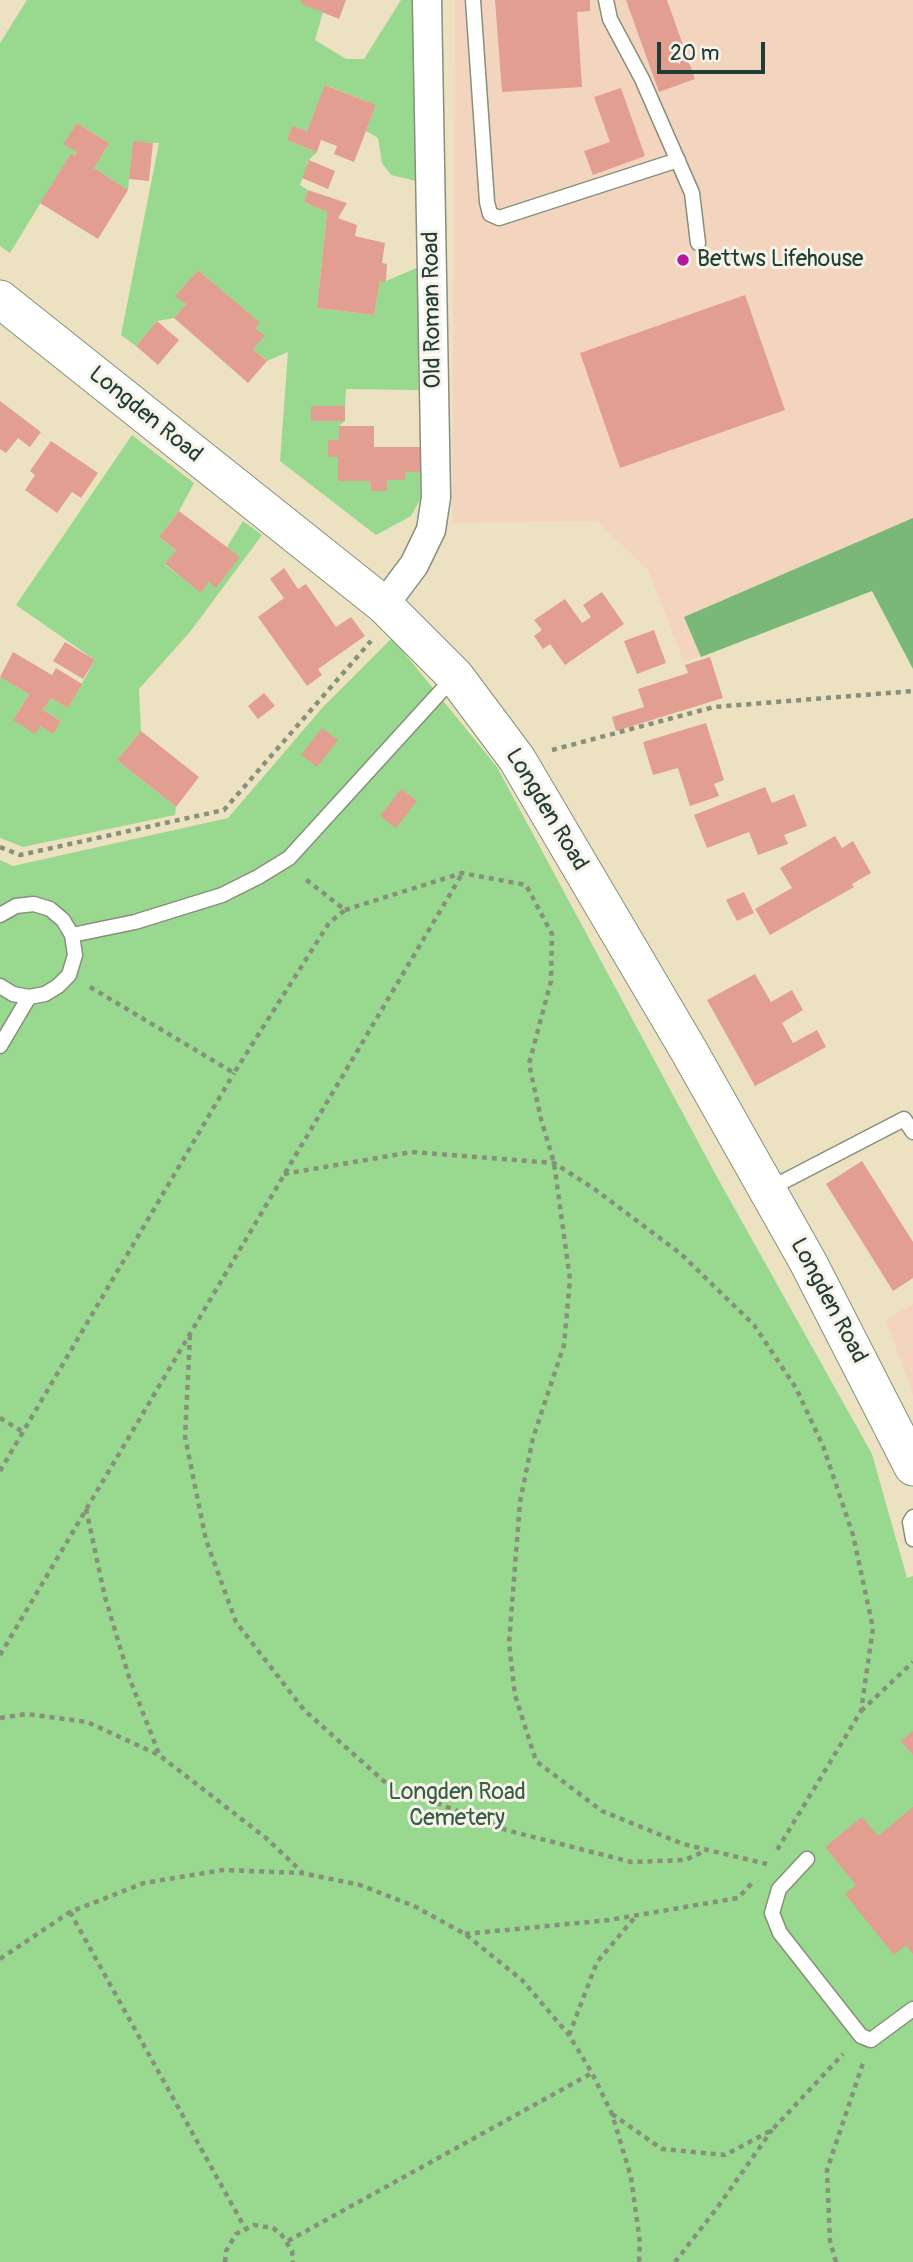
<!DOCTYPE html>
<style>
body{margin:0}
#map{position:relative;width:913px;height:2262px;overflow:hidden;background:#ece2c2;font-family:Pangolin,sans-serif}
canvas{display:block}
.scale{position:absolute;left:657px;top:42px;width:108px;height:32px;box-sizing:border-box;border:4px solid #1f3d34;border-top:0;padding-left:9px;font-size:21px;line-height:24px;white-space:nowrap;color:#1f3d34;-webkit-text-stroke:5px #f7f3e8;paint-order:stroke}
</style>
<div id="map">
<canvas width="913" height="2262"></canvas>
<div class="scale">20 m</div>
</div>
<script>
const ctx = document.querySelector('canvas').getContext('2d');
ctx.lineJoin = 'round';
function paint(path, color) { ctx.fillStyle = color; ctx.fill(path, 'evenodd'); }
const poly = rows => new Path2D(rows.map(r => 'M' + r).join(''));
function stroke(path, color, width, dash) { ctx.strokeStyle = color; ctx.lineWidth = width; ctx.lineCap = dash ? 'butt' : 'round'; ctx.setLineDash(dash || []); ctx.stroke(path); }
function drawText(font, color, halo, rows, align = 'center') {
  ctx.font = font + ' Pangolin,sans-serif'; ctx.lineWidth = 6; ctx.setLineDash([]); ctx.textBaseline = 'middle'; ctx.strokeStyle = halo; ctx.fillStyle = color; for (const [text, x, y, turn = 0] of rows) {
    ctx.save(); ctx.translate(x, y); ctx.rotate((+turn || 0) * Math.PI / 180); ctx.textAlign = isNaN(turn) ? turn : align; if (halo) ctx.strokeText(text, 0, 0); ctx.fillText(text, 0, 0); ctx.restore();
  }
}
const built = poly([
 [455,0,913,0,913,575,684,662,648,570,597,521,452,523],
 [913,1304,913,1394,886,1320]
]);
const green = poly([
 [27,0,300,0,323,12,315,40,346,59,364,59,401,0,416,0,420,182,391,175,382,163,378,138,366,131,376,105,326,85,307,131,292,126,287,140,317,152,309,160,300,185,308,190,304,202,327,212,317,308,374,315,380,281,386,281,421,266,418,390,346,389,345,406,311,406,311,421,345,421,339,426,339,439,328,440,328,456,338,457,338,481,370,481,371,491,387,491,387,480,405,480,405,472,420,472,421,498,411,516,376,535,280,461,288,352,267,361,253,349,264,336,255,328,259,323,198,270,176,295,186,304,174,318,157,321,136,346,121,335,159,143,133,142,128,190,94,168,109,143,77,123,64,144,77,152,75,156,71,153,10,253,0,246,0,43],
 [132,435,194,483,179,511,159,537,176,550,165,565,201,592,209,582,216,587,239,557,227,547,243,521,262,535,190,632,139,689,141,731,117,760,176,807,175,815,23,847,0,838,0,677,29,694,13,720,40,726,53,734,61,721,43,710,51,698,68,708,95,660,16,605],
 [392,638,497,767,717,1177,872,1454,907,1578,913,1576,913,2262,0,2262,0,860,13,866,228,818,323,707]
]);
const forest = poly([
 [913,518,913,669,872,591,701,657,684,617]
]);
const building = poly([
 [300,0,346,0,339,19,302,4],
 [495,0,590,0,590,11,577,12,582,87,502,92],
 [626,0,667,0,695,79,659,92],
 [325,85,376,105,354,162,334,154,337,146,321,140,317,152,287,140,292,126,307,131],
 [621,88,645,156,593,175,584,151,610,142,594,97],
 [77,123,109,143,94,168,128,190,98,239,40,203,71,153,75,156,77,152,63,144],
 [133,141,153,143,149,181,129,179],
 [309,160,335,171,328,189,302,178],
 [308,190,347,203,338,218,357,225,355,236,385,243,382,263,387,264,386,281,380,281,374,315,317,308,327,212,304,202],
 [198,270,260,323,255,328,265,336,253,349,267,361,248,383,174,318,186,304,175,296],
 [745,295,785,410,620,468,580,353],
 [157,321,179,340,158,365,136,346],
 [0,401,41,432,30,447,18,438,6,453,0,449],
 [311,406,345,406,345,421,311,421],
 [339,426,374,426,374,447,420,447,420,472,405,472,405,480,387,480,387,491,371,491,370,481,338,481,338,457,328,457,328,440,339,439],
 [51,441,98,473,81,498,72,492,57,513,25,490,35,475,30,471],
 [179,511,240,557,216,588,209,582,201,593,165,564,176,550,159,537],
 [284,568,298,589,306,584,336,627,351,617,365,636,318,669,322,675,307,686,258,617,284,598,270,579],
 [602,592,624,624,565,665,550,644,543,649,534,636,542,630,534,620,565,599,582,623,591,617,583,605],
 [654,630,666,663,637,674,624,641],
 [65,642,95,660,83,679,53,661],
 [13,652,52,675,56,668,82,684,68,708,51,698,43,710,61,721,53,734,40,726,35,734,13,720,29,694,0,677],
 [710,657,723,698,616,731,612,717,644,707,638,689,688,673,685,665],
 [264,693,275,706,258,719,248,706],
 [706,723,724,780,714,784,719,796,690,806,678,768,653,775,643,742],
 [322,728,338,740,317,767,301,755],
 [141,731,199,777,176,807,117,760],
 [765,787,772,803,794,794,807,826,784,835,788,844,758,855,749,832,707,848,694,815],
 [401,789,417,801,396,828,380,816],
 [835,836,842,848,853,841,871,873,852,884,854,887,770,935,755,909,792,888,780,868],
 [744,892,754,913,737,921,726,900],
 [755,974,771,1002,792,990,803,1010,782,1023,793,1043,817,1030,826,1047,755,1086,707,1000],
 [862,1161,913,1242,913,1278,893,1291,826,1184],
 [913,1731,913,1755,901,1741],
 [913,1807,913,1954,906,1945,894,1955,845,1894,856,1885,825,1847,862,1817,878,1836]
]);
const path = poly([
 [552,750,714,707,913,691],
 [0,847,20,855,224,810,371,641],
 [345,910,462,873,526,885,552,934,551,981,529,1064,541,1119,554,1163,570,1279,564,1345,533,1438,520,1502,509,1643,515,1695,536,1761,602,1811,683,1844,767,1864],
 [90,987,234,1073,329,923,345,910,304,878],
 [284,1174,412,1152,554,1163,593,1188,681,1254,754,1325,796,1388,823,1446,853,1535,873,1628,861,1711,777,1850],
 [190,1335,185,1437,206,1540,236,1622,304,1710,386,1783,506,1830,631,1862,685,1860,707,1850],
 [0,1418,23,1432],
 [0,1471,234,1073],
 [86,1509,105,1597,129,1677,159,1754],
 [0,1655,462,874],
 [861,1711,913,1662],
 [0,1718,27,1714,87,1722,159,1755,266,1838,302,1872],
 [70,1912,245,2228],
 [465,1934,609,1920,738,1898,753,1882],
 [0,1959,70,1912,144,1883,223,1870,302,1873,360,1885,414,1906,465,1934,522,1980,569,2035,592,2073,612,2114,631,2177,640,2243,639,2262],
 [569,2035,597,1962,636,1916],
 [612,2114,662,2149,725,2155,772,2130,843,2054],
 [288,2241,592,2073],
 [225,2262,226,2251,236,2234,254,2225,273,2228,281,2234,292,2251,293,2262],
 [675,2262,717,2208,772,2130],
 [836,2262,830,2241,827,2170,863,2063]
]);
const service = poly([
 [473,0,487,202,490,214,499,218,678,160],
 [606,0,610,19,642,79,692,193,698,243],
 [0,915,16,906,34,904,50,909,63,920,72,935,75,955,69,975,58,986,45,994,29,997,13,994,0,986],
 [72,935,135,922,222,895,258,877,289,858,454,677],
 [0,1046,29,997],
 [769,1189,904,1119,913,1132],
 [913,1517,910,1522,913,1539],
 [807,1859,779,1889,772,1913,780,1933,861,2036,871,2040,913,2009]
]);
const minor = poly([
 [384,605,414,565,431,530,436,497,427,0]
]);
const tertiary = poly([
 [0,299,384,605,455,676,517,759,689,1051,808,1262,913,1467]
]);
const markers = [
 [683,260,7,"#b5179e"]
];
const poiNames = [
 ["Bettws Lifehouse",697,260]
];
const streetNames = [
 ["Old Roman Road",433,310,-91],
 ["Longden Road",145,415,39],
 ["Longden Road",546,810,59],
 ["Longden Road",828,1301,62]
];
const parkNames = [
 ["Longden Road",457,1793],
 ["Cemetery",457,1819]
];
paint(built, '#f3d4bf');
paint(green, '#98d88f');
paint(forest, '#7ab87a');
paint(building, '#e29f91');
stroke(service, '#86907b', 17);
stroke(minor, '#86907b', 31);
stroke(tertiary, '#86907b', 39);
stroke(path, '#86907b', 4.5, [5, 5]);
stroke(service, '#fff', 14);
stroke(minor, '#fff', 28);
stroke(tertiary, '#fff', 37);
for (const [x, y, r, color] of markers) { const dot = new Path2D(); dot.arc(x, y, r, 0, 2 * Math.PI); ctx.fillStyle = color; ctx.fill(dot); stroke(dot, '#f7f3e8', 2.5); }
drawText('23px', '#1f3d34', '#f7f3e8', poiNames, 'left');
drawText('23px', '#1f3d34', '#f7f3e8', streetNames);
drawText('23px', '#375c46', '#f7f3e8', parkNames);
</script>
